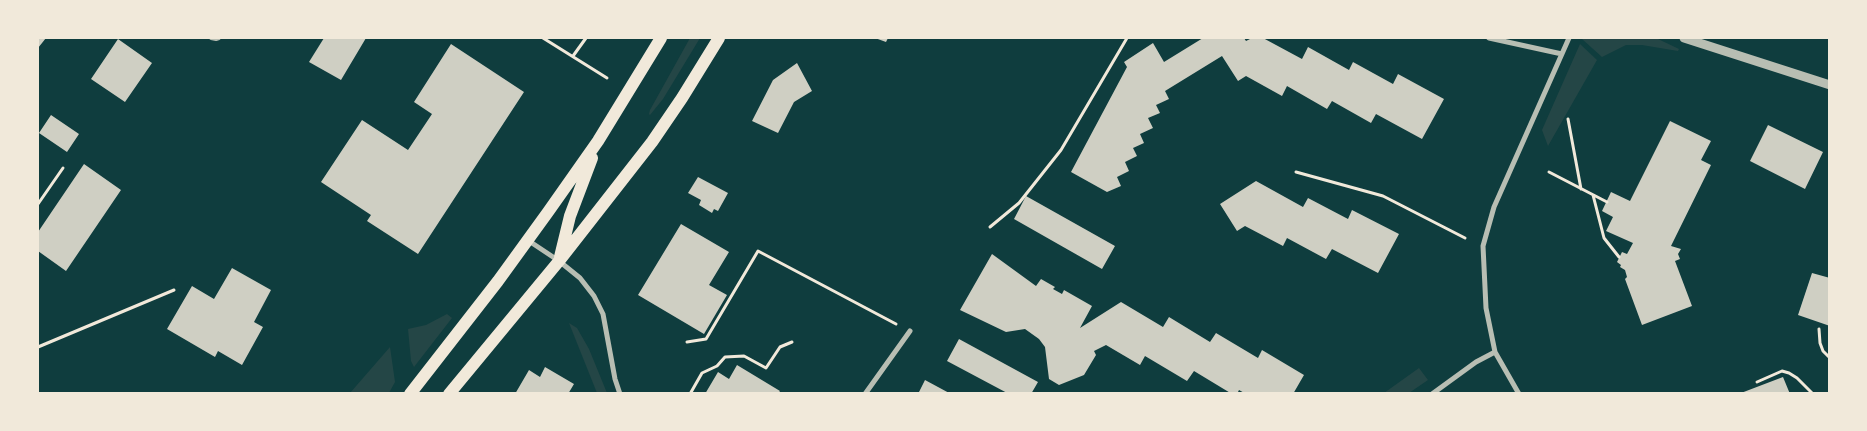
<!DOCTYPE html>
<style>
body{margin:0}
#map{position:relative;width:1867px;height:431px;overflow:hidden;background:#0f3d3e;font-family:"PT Sans",sans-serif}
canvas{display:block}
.frame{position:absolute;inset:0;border:39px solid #f1e9da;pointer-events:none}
</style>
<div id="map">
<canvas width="1867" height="431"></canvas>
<div class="frame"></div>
</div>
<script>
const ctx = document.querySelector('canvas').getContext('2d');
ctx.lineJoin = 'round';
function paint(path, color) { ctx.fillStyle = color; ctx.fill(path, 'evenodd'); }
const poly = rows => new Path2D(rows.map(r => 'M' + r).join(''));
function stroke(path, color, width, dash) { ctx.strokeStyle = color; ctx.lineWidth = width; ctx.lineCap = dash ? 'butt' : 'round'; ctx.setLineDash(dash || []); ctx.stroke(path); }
const green = poly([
 [690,38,700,38,663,99,650,115,649,114,650,110],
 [1583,38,1656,38,1679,49,1678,51,1642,45,1626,45,1602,57,1582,39],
 [1580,44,1597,60,1548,146,1542,130],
 [447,314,452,318,414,367,411,361,408,329,426,325],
 [569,323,577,328,589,349,607,393,597,393],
 [390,347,395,382,389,393,350,393],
 [1419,368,1428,380,1409,393,1384,393]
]);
const building = poly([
 [38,38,46,38,38,48],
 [324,38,366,38,341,80,309,62],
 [875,38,888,38,886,42],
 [1203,38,1244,38,1246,41,1252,38,1263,38,1302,59,1308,47,1349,70,1353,62,1393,84,1398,74,1444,99,1422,139,1376,114,1371,123,1332,101,1327,109,1287,86,1282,96,1246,76,1238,81,1222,56,1165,91,1169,99,1156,105,1160,113,1148,118,1153,128,1140,134,1144,143,1133,148,1137,156,1125,162,1129,171,1117,177,1121,186,1107,192,1071,172,1127,67,1124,62,1153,43,1164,62],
 [118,39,152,63,125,102,91,79],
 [451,44,524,92,418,254,367,221,371,215,321,182,362,120,408,150,432,114,414,102],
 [797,63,812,91,794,102,778,133,752,121,773,80],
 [51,115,79,134,67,152,39,133],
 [1670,121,1711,141,1701,160,1711,165,1671,246,1681,249,1678,254,1680,259,1675,261,1692,306,1642,325,1625,279,1627,277,1625,270,1620,267,1621,265,1617,262,1622,252,1627,254,1633,243,1606,231,1613,217,1602,211,1611,192,1630,201],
 [1768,125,1823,152,1805,189,1750,161],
 [84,164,121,190,66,271,38,251,38,232],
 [698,177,728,193,718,211,714,209,712,213,699,205,701,200,688,193],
 [1256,181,1303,207,1308,198,1348,219,1352,210,1399,234,1378,273,1332,249,1326,259,1287,238,1283,246,1245,226,1237,231,1220,204],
 [1026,196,1115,246,1102,269,1014,219],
 [681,224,729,252,709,285,727,295,704,334,638,295],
 [992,254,1036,286,1041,279,1055,287,1053,289,1062,294,1064,290,1092,306,1080,328,1121,302,1163,327,1169,317,1210,342,1216,333,1258,358,1262,350,1304,375,1293,394,1246,394,1239,390,1237,394,1232,394,1194,371,1187,381,1145,356,1140,365,1106,345,1094,351,1096,355,1084,375,1059,385,1049,379,1045,347,1039,339,1025,329,1006,332,960,310],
 [232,268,271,290,254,322,263,327,242,365,218,351,215,357,167,329,192,286,214,299],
 [1812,273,1830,278,1830,326,1798,315],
 [959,339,1038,382,1031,394,1009,394,947,361],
 [737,365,780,391,778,394,705,394,718,372,729,379],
 [545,367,574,384,568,394,515,394,529,370,540,377],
 [1783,377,1790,394,1741,394,1741,393],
 [925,380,951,394,918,394]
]);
const path = poly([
 [543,38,607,78],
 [573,56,586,38],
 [1568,119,1581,189],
 [1296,172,1383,196,1465,238],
 [1549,172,1607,202],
 [1593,195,1604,238,1619,257],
 [38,204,63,168],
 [990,227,1019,203,1061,150,1127,38],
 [1819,329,1820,343,1823,351,1830,358],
 [687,342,706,339,758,251,896,324],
 [38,347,174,290],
 [1757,382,1782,371,1789,373,1797,378,1813,394],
 [690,394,702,373,717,366,725,357,744,356,766,368,780,347,792,342]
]);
const service = poly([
 [211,38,216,39,219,38]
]);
const minor = poly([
 [1489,38,1562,54],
 [529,241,559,261,580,278,594,296,603,314,615,379,620,394],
 [865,394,910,331],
 [1432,394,1476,362,1495,352],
 [1519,394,1495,352,1486,308,1483,246,1494,207,1569,38]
]);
const tertiary = poly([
 [1684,38,1830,85]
]);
const primary = poly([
 [560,257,570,216,592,158],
 [410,394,498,281,548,212,598,141,661,38],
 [449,394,559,261,652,142,682,98,719,38]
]);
paint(green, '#244646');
paint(building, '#cfcfc3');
stroke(path, '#f1e9da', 3);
stroke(service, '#b8beb3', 4);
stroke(minor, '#b8beb3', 5);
stroke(tertiary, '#b8beb3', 9);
stroke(primary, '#f1e9da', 12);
</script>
